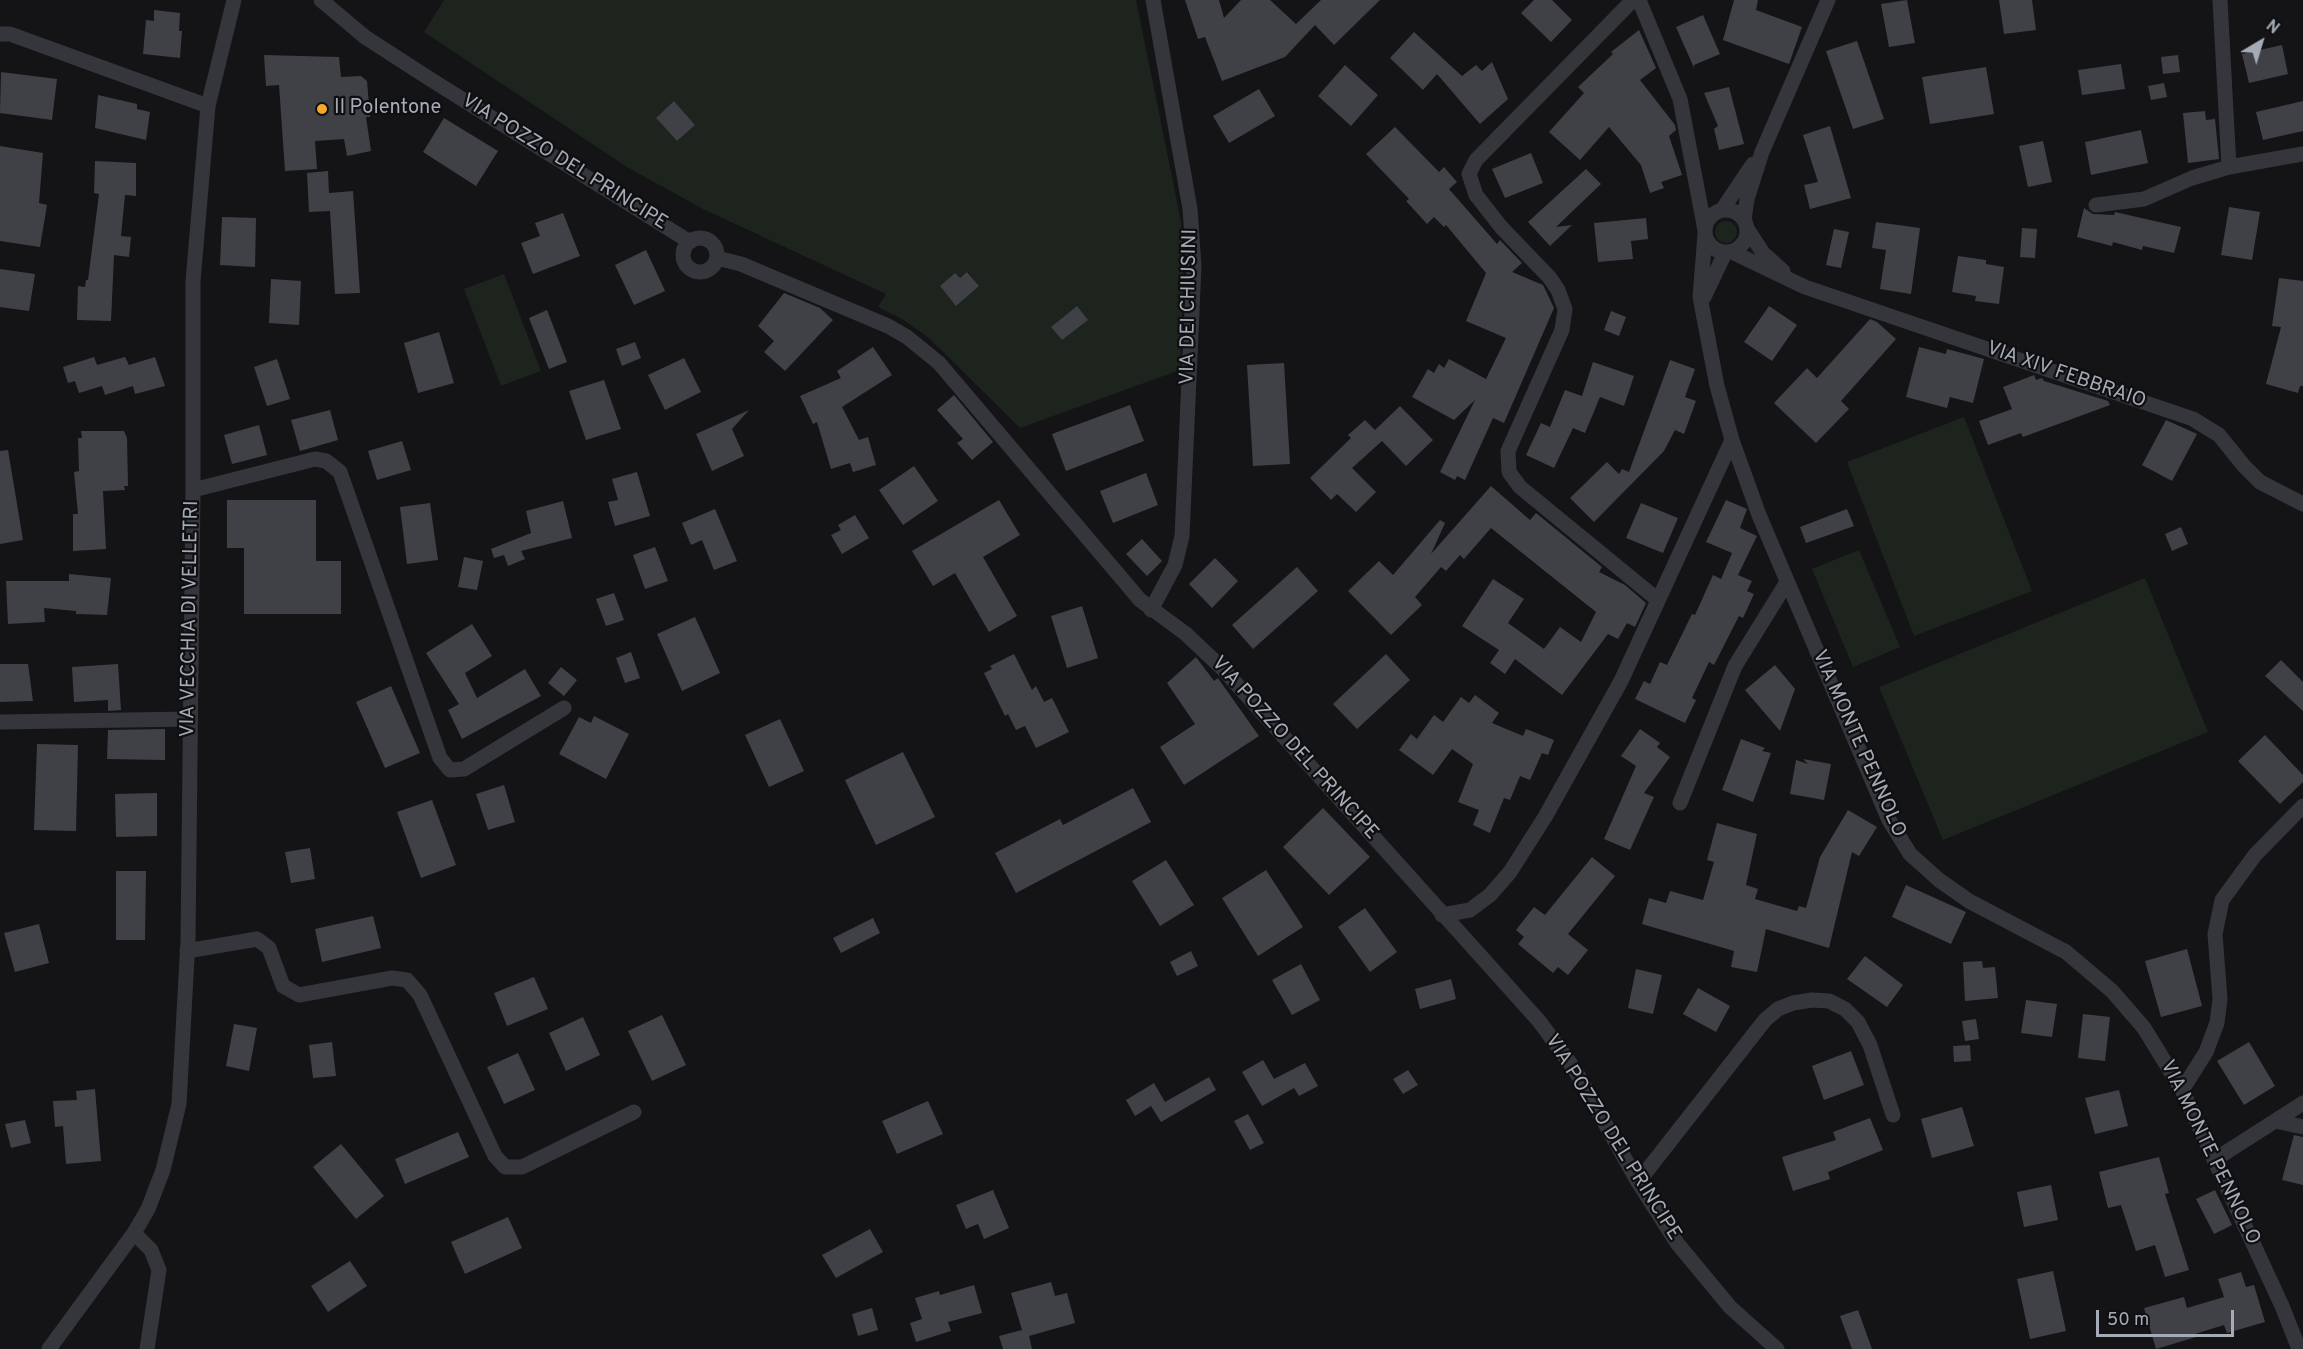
<!DOCTYPE html>
<style>
body{margin:0}
#map{position:relative;width:2303px;height:1349px;overflow:hidden;background:#141416;font-family:Overpass,sans-serif}
canvas{display:block}
.north{position:absolute;left:2231px;top:12px;width:60px;height:60px;-webkit-text-stroke:4px #0f0f11;paint-order:stroke;rotate:38deg;font-size:16px;font-weight:700;line-height:24px;text-align:center;color:#a5abb6}
.north::after{content:'';display:block;margin:auto;width:21px;height:27px;background:#a5abb6;clip-path:polygon(50% 0,100% 100%,50% 72%,0 100%)}
.scale{position:absolute;left:2096px;top:1310px;width:138px;height:27px;box-sizing:border-box;border:3px solid #a5abb6;border-top:0;padding-left:8px;font-size:18px;line-height:21px;white-space:nowrap;color:#a5abb6;-webkit-text-stroke:4px #0f0f11;paint-order:stroke}
</style>
<div id="map">
<canvas width="2303" height="1349"></canvas>
<div class="north">N</div>
<div class="scale">50 m</div>
</div>
<script>
const ctx = document.querySelector('canvas').getContext('2d');
ctx.lineJoin = 'round';
function paint(path, color) { ctx.fillStyle = color; ctx.fill(path, 'evenodd'); }
const poly = rows => new Path2D(rows.map(r => 'M' + r).join(''));
function stroke(path, color, width, dash) { ctx.strokeStyle = color; ctx.lineWidth = width; ctx.lineCap = dash ? 'butt' : 'round'; ctx.setLineDash(dash || []); ctx.stroke(path); }
function drawText(font, color, halo, rows, align = 'center') {
  ctx.font = font + ' Overpass,sans-serif'; ctx.lineWidth = 4.5; ctx.setLineDash([]); ctx.textBaseline = 'middle'; ctx.strokeStyle = halo; ctx.fillStyle = color; for (const [text, x, y, turn = 0] of rows) {
    ctx.save(); ctx.translate(x, y); ctx.rotate((+turn || 0) * Math.PI / 180); ctx.textAlign = isNaN(turn) ? turn : align; if (halo) ctx.strokeText(text, 0, 0); ctx.fillText(text, 0, 0); ctx.restore();
  }
}
const green = poly([
 [444,0,1136,0,1181,221,1184,265,1180,370,1020,428,929,338,902,319,878,307,886,294,703,209,627,167,424,32],
 [674,101,695,125,677,141,656,118],
 [968,272,979,286,956,305,940,286,955,273,960,278],
 [1077,306,1087,320,1062,340,1051,327],
 '1715 232a11 11 0 1 1 22 0a11 11 0 1 1-22 0Z',
 [504,274,541,371,501,386,464,289],
 [1964,417,2032,591,1914,636,1847,462],
 [1859,550,1900,647,1853,667,1812,569],
 [2145,578,2208,732,1943,840,1879,687]
]);
const building = poly([
 [1185,0,1219,0,1224,18,1241,0,1270,0,1296,24,1321,0,1380,0,1334,45,1315,25,1285,57,1222,81,1205,37,1198,39],
 [1534,0,1552,0,1572,20,1551,42,1521,13],
 [1734,0,1758,0,1756,10,1802,27,1789,64,1723,40],
 [1907,0,1915,43,1889,47,1881,4],
 [1999,0,2032,0,2036,30,2004,34],
 [154,10,180,13,179,31,182,31,180,58,143,54,146,20,154,21],
 [1703,15,1720,54,1694,65,1694,68,1676,27],
 [1639,30,1656,68,1640,80,1675,125,1676,130,1669,136,1682,175,1661,182,1664,188,1650,193,1641,165,1609,127,1580,160,1549,132,1584,93,1578,87,1613,54,1611,52],
 [1414,32,1462,76,1476,65,1482,71,1492,62,1508,99,1480,124,1437,74,1423,90,1390,58],
 [1857,41,1884,119,1853,129,1826,51],
 [2282,45,2288,74,2249,83,2242,54],
 [264,55,339,57,341,77,361,76,367,81,370,117,366,117,371,151,347,156,344,139,315,141,317,169,285,171,279,85,266,86],
 [2178,55,2180,72,2163,74,2161,57],
 [2121,64,2125,89,2082,95,2078,70],
 [1345,65,1378,95,1351,126,1318,96],
 [1986,67,1994,114,1930,124,1922,77],
 [1,72,57,79,52,120,0,113],
 [2164,83,2167,97,2151,100,2148,86],
 [1729,87,1744,144,1719,150,1714,129,1718,126,1704,93],
 [1259,89,1275,116,1229,143,1213,116],
 [98,95,137,104,137,109,150,112,146,140,95,128],
 [674,101,695,125,677,141,656,118],
 [2303,101,2303,131,2263,140,2256,112],
 [2205,111,2206,120,2215,119,2219,159,2188,163,2183,113],
 [444,118,498,151,476,186,423,152],
 [1830,126,1851,198,1810,209,1804,185,1818,182,1803,135],
 [1395,127,1439,172,1444,167,1457,182,1449,189,1497,244,1500,240,1522,263,1512,272,1543,285,1554,308,1504,423,1493,418,1465,480,1457,476,1455,480,1440,472,1475,400,1454,420,1412,397,1428,369,1434,373,1439,364,1444,368,1449,359,1486,379,1506,338,1466,321,1486,273,1446,225,1444,227,1434,217,1427,224,1406,201,1409,199,1366,154],
 [2141,130,2148,163,2091,175,2085,142],
 [2043,141,2052,182,2028,187,2019,146],
 [0,146,43,153,39,203,47,205,40,247,0,241],
 [1531,153,1543,183,1505,198,1492,169],
 [95,161,136,163,136,196,125,195,121,236,131,237,129,257,114,255,111,321,77,320,78,286,85,287,86,280,88,280,99,194,94,193],
 [1586,169,1601,184,1556,227,1572,225,1550,246,1528,222],
 [328,171,329,193,353,191,360,293,335,294,330,211,309,212,307,173],
 [2229,207,2260,212,2252,260,2221,255],
 [2084,208,2093,214,2114,215,2115,212,2181,227,2174,253,2143,246,2142,250,2113,242,2112,246,2077,237],
 [563,213,580,256,533,274,521,243,540,236,535,223],
 [222,217,256,218,255,267,220,265],
 [1646,218,1648,239,1631,241,1633,259,1598,262,1594,223],
 [1876,222,1920,228,1911,294,1880,289,1886,250,1872,248],
 [2022,228,2037,229,2035,258,2020,257],
 [1834,229,1849,232,1841,268,1826,265],
 [646,250,665,291,634,305,615,265],
 [1958,256,1986,260,1986,264,2004,267,1999,304,1975,301,1976,296,1952,292],
 [0,269,35,274,29,311,0,307],
 [967,272,979,286,956,306,940,286,955,273,960,278],
 [2279,278,2303,281,2303,386,2300,386,2298,393,2266,384,2281,327,2272,326],
 [271,279,301,281,299,325,269,323],
 [784,293,820,308,833,320,785,371,764,352,774,341,758,326],
 [1077,306,1088,320,1062,340,1051,327],
 [1769,306,1797,325,1772,361,1744,342],
 [547,310,567,362,549,369,529,318],
 [1611,311,1626,317,1619,336,1604,330],
 [1870,319,1877,322,1896,339,1841,401,1849,409,1816,443,1774,403,1807,368,1817,378],
 [439,332,454,383,418,393,404,343],
 [635,342,641,358,622,366,616,349],
 [873,347,892,375,842,407,859,440,868,437,876,465,853,472,850,463,831,469,817,422,813,424,800,396,841,378,837,371],
 [1919,347,1946,354,1947,349,1984,359,1973,403,1950,397,1947,408,1906,397],
 [94,357,97,365,125,357,129,365,155,357,165,386,135,394,133,386,105,395,102,386,79,393,75,381,68,383,63,367],
 [684,358,701,392,665,410,648,375],
 [277,359,290,399,267,406,254,367],
 [1670,360,1695,369,1685,397,1696,401,1684,434,1675,430,1664,451,1594,522,1570,498,1607,462,1619,474,1622,469,1629,472],
 [1593,362,1634,376,1624,406,1600,397,1585,433,1573,428,1554,468,1526,455,1541,423,1550,427,1565,390,1582,396],
 [1284,363,1290,464,1253,466,1247,365],
 [2034,375,2036,380,2042,378,2044,381,2108,401,2110,405,2023,437,2021,433,1988,445,1979,421,2012,409,2003,387],
 [604,380,621,429,586,440,569,391],
 [954,395,993,442,972,460,957,443,963,439,937,410],
 [1130,405,1144,441,1066,471,1052,434],
 [1400,406,1433,440,1406,466,1382,441,1352,468,1376,492,1356,512,1337,494,1331,500,1310,478,1351,438,1348,435,1365,420,1375,430],
 [330,410,338,440,300,451,291,420],
 [749,410,732,429,744,456,712,471,696,434],
 [2166,420,2197,434,2172,481,2142,465],
 [259,425,267,455,232,464,224,435],
 [81,431,124,431,127,438,128,486,124,486,125,490,103,491,106,549,73,551,73,514,78,514,74,472,79,471,78,438,82,438],
 [402,441,411,470,377,480,368,451],
 [8,450,23,540,0,544,0,451],
 [914,466,938,501,903,525,879,490],
 [637,472,650,516,615,526,608,502,618,500,612,479],
 [1146,473,1158,505,1113,523,1100,491],
 [1491,486,1530,520,1536,513,1602,567,1599,572,1625,585,1646,603,1635,627,1627,623,1618,639,1608,634,1562,695,1515,659,1505,674,1490,663,1499,650,1462,626,1493,579,1524,599,1508,623,1544,649,1560,627,1581,642,1596,612,1491,528,1464,559,1460,555,1446,571,1441,567,1415,597,1422,605,1391,635,1348,591,1379,561,1393,575,1440,520,1445,523,1431,554],
 [227,500,316,500,316,561,341,561,341,614,244,614,244,548,227,548],
 [999,500,1020,535,983,557,1017,616,989,632,955,573,933,586,912,551],
 [1726,500,1747,509,1740,528,1757,536,1738,575,1752,581,1747,591,1754,594,1743,618,1739,616,1714,665,1709,662,1692,698,1696,700,1685,723,1635,699,1644,681,1650,684,1660,662,1667,665,1692,614,1695,615,1713,575,1721,579,1732,553,1706,542],
 [563,501,572,538,521,551,525,559,508,566,504,555,494,558,491,549,531,533,526,511],
 [430,503,438,560,407,564,400,507],
 [1641,503,1678,518,1663,553,1626,538],
 [715,509,737,561,714,570,702,540,691,545,682,523],
 [1847,509,1854,526,1806,543,1800,527],
 [855,515,869,538,842,554,831,535,841,530,838,525],
 [2181,527,2188,544,2172,551,2165,534],
 [1142,539,1162,561,1147,576,1126,554],
 [655,547,668,581,645,589,633,555],
 [464,557,483,561,477,590,458,587],
 [1215,558,1238,581,1212,608,1189,584],
 [1297,567,1318,591,1253,649,1232,625],
 [69,574,111,578,107,615,76,614,76,611,44,608,45,622,8,624,6,581,69,581],
 [614,593,624,620,606,626,596,599],
 [1082,606,1098,658,1067,668,1051,616],
 [695,617,720,673,682,691,657,634],
 [472,624,492,656,465,673,477,698,525,669,541,696,462,739,448,710,459,704,426,653],
 [631,652,640,678,625,683,616,658],
 [1014,654,1032,690,1036,686,1044,702,1052,698,1069,732,1036,748,1025,726,1016,730,1008,714,1005,716,984,673,992,669,990,666],
 [1386,654,1410,680,1357,729,1333,704],
 [1196,657,1214,681,1218,678,1220,681,1259,736,1184,785,1160,747,1195,724,1167,683],
 [2281,660,2303,682,2303,711,2265,676],
 [0,664,28,664,33,701,0,702],
 [118,664,121,710,108,711,108,700,74,702,72,667],
 [1775,665,1795,689,1780,731,1745,690],
 [561,667,577,680,564,696,548,683],
 [391,686,420,753,385,768,356,702],
 [1475,695,1499,713,1492,723,1523,736,1526,729,1554,740,1548,755,1542,753,1530,780,1520,776,1510,800,1504,798,1490,833,1473,825,1479,810,1458,802,1473,764,1452,749,1433,775,1399,750,1411,734,1417,739,1434,715,1443,722,1461,697,1469,703],
 [594,716,629,734,606,779,559,754,579,717,591,723],
 [780,719,804,771,769,787,745,735],
 [165,729,165,760,107,759,108,730],
 [1640,729,1660,743,1657,747,1670,757,1644,793,1654,797,1630,850,1604,839,1636,766,1621,756],
 [2265,735,2303,775,2303,782,2280,804,2238,761],
 [1741,739,1765,748,1762,751,1771,753,1753,802,1722,790],
 [37,744,78,745,76,831,34,830],
 [903,752,935,817,876,845,845,780],
 [1803,759,1831,764,1824,800,1790,794,1796,760,1808,764],
 [504,785,515,822,488,830,476,794],
 [1133,788,1151,822,1016,893,995,853,1060,819,1063,825],
 [157,793,157,836,116,837,115,794],
 [432,800,456,865,421,878,397,812],
 [1323,808,1370,857,1329,895,1283,847],
 [1848,810,1877,827,1859,856,1852,852,1829,948,1766,929,1757,972,1731,967,1734,951,1642,924,1649,898,1666,903,1670,891,1703,900,1714,862,1707,860,1717,823,1757,834,1746,885,1758,889,1755,899,1797,911,1799,906,1806,908,1820,857],
 [310,848,315,879,291,883,285,852],
 [1592,857,1615,876,1568,934,1588,950,1568,975,1558,967,1553,973,1518,944,1524,937,1516,930,1534,907,1545,915],
 [1166,860,1194,905,1160,926,1132,881],
 [1266,870,1303,927,1258,956,1222,898],
 [116,871,146,871,145,940,116,940],
 [1906,885,1966,912,1951,944,1892,917],
 [1365,908,1397,952,1370,972,1338,927],
 [373,916,381,948,322,962,315,929],
 [873,918,880,933,841,953,833,938],
 [39,924,49,963,15,972,4,933],
 [2187,949,2202,1006,2161,1017,2145,961],
 [1191,951,1198,966,1177,976,1170,962],
 [1865,956,1903,985,1887,1007,1847,979],
 [1982,961,1983,968,1995,967,1998,998,1965,1001,1963,962],
 [1301,964,1320,1000,1292,1015,1272,980],
 [1636,969,1662,975,1653,1014,1628,1008],
 [534,977,548,1009,507,1026,494,993],
 [1451,979,1456,999,1420,1009,1415,989],
 [1698,988,1730,1006,1716,1032,1683,1014],
 [2026,1000,2057,1004,2052,1037,2021,1033],
 [2083,1014,2110,1017,2105,1061,2078,1058],
 [662,1015,686,1065,652,1081,628,1031],
 [583,1017,600,1055,566,1071,549,1033],
 [1976,1019,1979,1039,1965,1041,1962,1021],
 [234,1024,257,1028,249,1071,226,1066],
 [332,1042,336,1076,313,1078,309,1045],
 [2249,1042,2275,1086,2244,1105,2217,1061],
 [1970,1045,1971,1061,1954,1062,1953,1046],
 [1851,1051,1864,1085,1824,1100,1812,1066],
 [518,1053,535,1090,504,1104,487,1067],
 [1263,1060,1274,1079,1305,1063,1318,1086,1299,1096,1294,1088,1262,1106,1242,1072],
 [1408,1070,1418,1085,1403,1094,1393,1079],
 [1209,1077,1216,1090,1161,1122,1151,1106,1135,1116,1126,1100,1154,1083,1165,1102],
 [95,1089,101,1161,66,1164,63,1126,55,1127,53,1101,77,1100,76,1091],
 [2119,1090,2128,1126,2095,1134,2085,1098],
 [928,1101,943,1134,897,1154,882,1121],
 [1962,1107,1974,1146,1932,1158,1921,1119],
 [1248,1114,1264,1143,1250,1150,1234,1121],
 [1870,1118,1883,1150,1828,1172,1830,1179,1793,1191,1782,1157,1836,1140,1833,1132],
 [25,1120,31,1143,11,1148,5,1124],
 [458,1132,469,1157,405,1184,395,1159],
 [2294,1135,2303,1137,2303,1185,2282,1180],
 [341,1144,384,1196,356,1219,313,1167],
 [2159,1157,2169,1193,2165,1194,2189,1270,2165,1277,2155,1245,2136,1251,2121,1205,2108,1208,2099,1172],
 [2051,1185,2058,1220,2024,1227,2017,1192],
 [993,1190,1009,1228,984,1239,978,1224,966,1229,956,1205],
 [2215,1190,2232,1225,2214,1234,2196,1199],
 [508,1217,522,1248,465,1274,451,1242],
 [870,1229,883,1252,836,1278,822,1255],
 [350,1261,367,1286,328,1312,311,1286],
 [2053,1271,2066,1331,2030,1339,2017,1279],
 [2241,1272,2246,1287,2254,1285,2265,1322,2227,1333,2224,1325,2195,1334,2196,1337,2156,1349,2144,1308,2184,1297,2187,1308,2224,1297,2218,1279],
 [1051,1282,1055,1296,1067,1293,1075,1323,1029,1336,1032,1349,1003,1349,999,1336,1022,1330,1011,1293],
 [974,1285,982,1313,948,1322,951,1331,916,1342,910,1323,922,1319,915,1298,939,1291,940,1295],
 [872,1308,878,1330,858,1336,852,1314],
 [1858,1310,1872,1349,1852,1349,1840,1316]
]);
const minor = poly([
 [321,0,365,37,430,79,690,242],
 [1633,0,1476,160,1469,174,1476,195,1501,227,1550,278,1558,290,1565,309,1562,330,1508,451,1509,472,1520,487,1658,600],
 [1639,0,1680,99,1705,230],
 [2220,0,2229,167,2303,154],
 [0,34,10,34,208,106],
 [2096,205,2144,199,2192,178,2229,167],
 '1705 231a21 21 0 1 1 42 0a21 21 0 1 1-42 0Z',
 [1722,210,1753,164],
 [1744,220,1747,199,1762,152,1828,0],
 [1748,230,1763,253,1783,271],
 [1705,234,1700,297,1717,386,1732,440,1759,515,1889,820,1910,854,1939,880,1969,901,2066,952,2112,991,2144,1028,2182,1090,2282,1306,2299,1349],
 '683 255a17 17 0 1 1 34 0a17 17 0 1 1-34 0Z',
 [1732,252,1805,287,2193,419,2219,435,2244,466,2260,482,2303,504],
 [717,258,741,264,888,326,907,337,939,363,1140,600,1186,634,1223,669,1539,1021,1575,1070,1638,1182,1677,1243,1730,1307,1777,1349],
 [1704,297,1725,253],
 [193,490,315,459,326,461,340,472,440,758,450,770,464,769,564,708],
 [1151,610,1175,565,1182,536,1194,266,1190,209,1153,0],
 [0,722,190,719],
 [1680,803,1735,666,1787,582],
 [1442,915,1470,910,1490,895,1510,872,1545,817,1621,681,1732,440],
 [187,951,257,939,269,948,283,986,299,995,392,978,407,980,420,995,495,1156,505,1167,522,1167,634,1112],
 [2182,1090,2206,1052,2217,1023,2220,999,2215,934,2222,900,2255,855,2303,806],
 [2275,1121,2303,1127],
 [2214,1160,2303,1103],
 [1638,1182,1765,1020,1778,1009,1793,1003,1812,1000,1829,1001,1845,1009,1858,1022,1870,1045,1893,1115],
 [134,1233,151,1250,159,1270,147,1349],
 [49,1349,134,1233,148,1209,163,1170,179,1104,188,940,193,490,193,281,208,106,234,0]
]);
const markers = [
 [322,109,6,"#f6a82b"]
];
const poiNames = [
 ["Il Polentone",334,109]
];
const streetNames = [
 ["VIA POZZO DEL PRINCIPE",564,163,32],
 ["VIA DEI CHIUSINI",1190,307,-89],
 ["VIA XIV FEBBRAIO",2066,376,19],
 ["VIA VECCHIA DI VELLETRI",191,619,-89],
 ["VIA MONTE PENNOLO",1858,744,66],
 ["VIA POZZO DEL PRINCIPE",1294,749,48],
 ["VIA POZZO DEL PRINCIPE",1612,1138,58],
 ["VIA MONTE PENNOLO",2209,1153,64]
];
paint(green, '#1c241d');
paint(building, '#404146');
stroke(minor, '#35363b', 15);
for (const [x, y, r, color] of markers) { const dot = new Path2D(); dot.arc(x, y, r, 0, 2 * Math.PI); ctx.fillStyle = color; ctx.fill(dot); stroke(dot, '#0f0f11', 2); }
drawText('20px', '#a5abb6', '#0f0f11', poiNames, 'left');
drawText('20px', '#a5abb6', '#0f0f11', streetNames);
</script>
